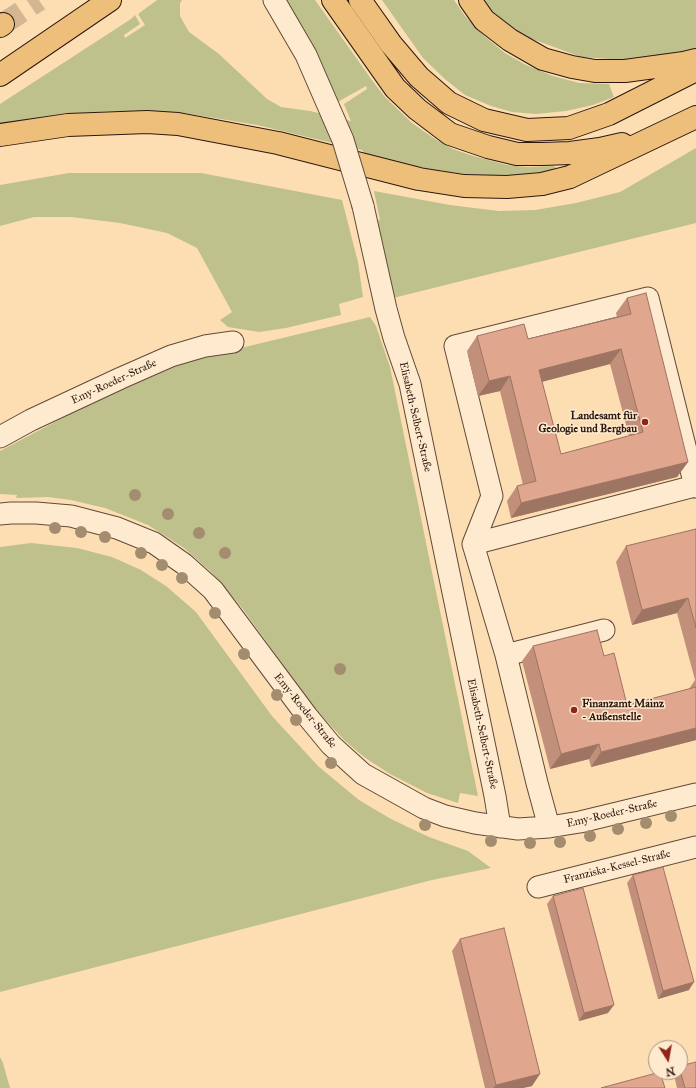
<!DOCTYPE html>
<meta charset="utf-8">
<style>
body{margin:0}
#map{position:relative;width:696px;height:1088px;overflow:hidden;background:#fddeb3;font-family:"IM FELL Great Primer",serif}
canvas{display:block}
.north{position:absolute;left:648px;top:1040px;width:40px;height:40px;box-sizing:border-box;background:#feeace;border:1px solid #aa9682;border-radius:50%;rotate:169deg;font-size:11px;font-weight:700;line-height:16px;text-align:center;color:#2d1810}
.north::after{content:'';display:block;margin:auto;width:14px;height:18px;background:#8f2418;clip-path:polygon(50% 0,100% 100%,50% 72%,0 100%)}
</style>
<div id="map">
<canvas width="696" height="1088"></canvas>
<div class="north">N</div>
</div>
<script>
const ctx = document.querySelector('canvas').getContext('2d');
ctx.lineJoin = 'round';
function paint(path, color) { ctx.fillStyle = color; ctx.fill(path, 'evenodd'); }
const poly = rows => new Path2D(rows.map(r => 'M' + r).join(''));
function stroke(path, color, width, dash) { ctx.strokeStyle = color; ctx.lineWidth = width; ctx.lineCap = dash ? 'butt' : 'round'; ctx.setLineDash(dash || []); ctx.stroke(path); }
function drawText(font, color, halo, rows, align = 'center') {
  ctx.font = font + ' "IM FELL Great Primer",serif'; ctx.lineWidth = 3; ctx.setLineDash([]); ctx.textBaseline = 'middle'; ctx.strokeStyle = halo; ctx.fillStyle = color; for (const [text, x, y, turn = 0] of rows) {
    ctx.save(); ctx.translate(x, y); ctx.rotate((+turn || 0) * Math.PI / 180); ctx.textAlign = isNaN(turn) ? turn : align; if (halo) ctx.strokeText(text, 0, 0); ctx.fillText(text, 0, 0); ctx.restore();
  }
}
const green = poly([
 [157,0,182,0,180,3,180,16,189,32,219,54,267,99,281,107,310,111,351,121,344,104,367,89,366,86,336,103,283,0,315,0,374,83,385,97,412,123,435,139,453,149,470,155,507,165,527,167,553,166,556,167,556,168,553,170,534,174,501,176,464,174,423,168,366,155,362,150,257,125,184,113,114,111,80,113,45,117,0,124,0,104,131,19,135,15,140,24,124,35,125,38,145,25,138,14],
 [382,0,454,0,465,16,484,36,505,53,526,65,553,76,579,83,609,84,614,97,593,105,566,111,536,114,512,112,491,106,465,95,446,80,423,58],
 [484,0,696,0,696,51,639,61,581,57,524,36,498,20],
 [696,148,696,223,393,298,375,221,380,220,374,191,450,205,499,211,535,210,576,203,620,192],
 [69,173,201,173,342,200,358,262,363,297,339,304,341,315,286,328,259,332,228,327,220,320,232,312,197,248,167,233,120,223,71,217,34,217,0,226,0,185],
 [370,317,376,326,390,367,478,796,460,793,458,803,427,793,390,774,364,757,344,740,315,709,242,608,212,573,184,548,148,525,105,508,71,500,48,497,16,498,17,495,0,494,0,451,136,379,164,367,199,358],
 [31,543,77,548,112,557,141,570,166,586,196,612,272,716,318,766,359,800,391,819,429,837,468,851,491,868,432,880,0,992,0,547],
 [0,1057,3,1063,10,1088,0,1088]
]);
const highwayTunnel = poly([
 [3,24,39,0]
]);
const minor = poly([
 [274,0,306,55,333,117],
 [363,206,386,309,394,338,410,384,495,796,500,827],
 [0,437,31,420,121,378,171,356,205,346,233,342],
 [0,514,11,513,36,513,71,516,117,528,154,543,184,564,213,590,307,716,331,745,363,774,424,808,445,816,475,823,518,829,549,827,580,822,696,794],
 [473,544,695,486],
 [506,655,604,630],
 [549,827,537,783,506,655,473,544,492,496,455,346,648,298,695,486,696,487],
 [538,887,696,847]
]);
const highway = poly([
 [333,0,395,88,417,109,450,134,488,147,517,154,543,154,570,153,600,149,622,144],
 [360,0,391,44,419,77,449,103,484,120,527,130,569,128,609,114,696,70],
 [470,0,484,20,510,40,543,59,572,67,595,71,625,71,684,63,696,60],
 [0,26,3,24],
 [0,75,110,0],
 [0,135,68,125,147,122,178,124,278,143,419,179,464,186,507,187,542,184,570,177,696,117]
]);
const minorBridge = poly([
 [333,117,343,140,363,206]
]);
const trees = [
 [135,495],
 [168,514],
 [55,528],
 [81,532],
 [199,533],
 [105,537],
 [141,553],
 [225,553],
 [162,565],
 [182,578],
 [215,613],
 [244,654],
 [340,669],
 [277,695],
 [296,720],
 [331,763],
 [671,816],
 [646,823],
 [425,825],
 [618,829],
 [590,836],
 [491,841],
 [560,842],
 [530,843]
];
const wall = poly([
 [627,298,688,462,677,477,511,518,507,501,517,486,523,485,500,391,478,396,467,351,477,336,528,339,617,317,616,313],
 [610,364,629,436,561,454,542,382],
 [696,529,696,740,591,767,589,759,550,769,522,661,533,646,604,656,627,705,689,689,695,680,677,613,632,625,616,562,626,546],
 [633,875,689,990,658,999,627,883],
 [553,896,608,1013,579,1021,547,904],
 [460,939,532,1086,523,1088,485,1088,452,951],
 [680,1070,696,1088,677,1088,674,1075,675,1072,680,1072]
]);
const shadedWall = poly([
 [621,349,610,364,529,385,539,370],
 [510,376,500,391,478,396,489,381],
 [688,462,677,477,511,518,521,503],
 [688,598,677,613,632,625,642,610],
 [696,728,696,740,591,767,601,752],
 [599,744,589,759,550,769,561,754],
 [694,982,689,990,658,999,663,991],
 [614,1005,608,1013,579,1021,584,1013],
 [540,1074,532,1086,523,1088,493,1088,496,1085]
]);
const building = poly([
 [646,293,688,462,521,503,517,486,536,481,510,376,489,381,477,336,524,324,528,339,631,314,627,298,646,293],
 [621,349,643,432,561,454,539,370,621,349],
 [696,529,696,628,688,598,642,610,626,546,696,529],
 [597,630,604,656,614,653,627,705,696,687,696,728,601,752,599,744,561,754,533,646,597,630],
 [663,867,694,982,663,991,633,875,663,867],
 [583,888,614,1005,584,1013,553,896,583,888],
 [504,928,540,1074,496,1085,460,939,504,928],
 [696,1062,696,1088,685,1088,680,1070,680,1066,696,1062],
 [660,1072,665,1088,601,1088,660,1072]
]);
const markers = [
 [645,422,4,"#8f2418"],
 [574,710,4,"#8f2418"]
];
const streetNames = [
 ["Emy-Roeder-Straße",114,382,-25],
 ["Elisabeth-Selbert-Straße",415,417,77],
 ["Emy-Roeder-Straße",305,711,51],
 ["Elisabeth-Selbert-Straße",482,734,78],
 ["Emy-Roeder-Straße",612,814,-13],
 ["Franziska-Kessel-Straße",617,867,-14]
];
const poiNames = [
 ["Landesamt für",637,416],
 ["Geologie und Bergbau",637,429],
 ["Finanzamt Mainz",582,704,"left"],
 ["- Außenstelle",582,717,"left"]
];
paint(green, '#bfc18c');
stroke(highwayTunnel, '#d3b692', 22, [22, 11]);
stroke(minor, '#614a39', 23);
stroke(highway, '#2d1810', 24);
stroke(minor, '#feeace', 21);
stroke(highway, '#eebf7a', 22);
stroke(minorBridge, '#614a39', 23, []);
stroke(minorBridge, '#feeace', 21);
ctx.fillStyle = '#a38d6e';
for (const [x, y] of trees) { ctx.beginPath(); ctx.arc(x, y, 6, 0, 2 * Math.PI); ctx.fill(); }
paint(wall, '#c28f7a');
paint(shadedWall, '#9e7463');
paint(building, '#e1a68e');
stroke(building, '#9e7463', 1);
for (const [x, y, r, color] of markers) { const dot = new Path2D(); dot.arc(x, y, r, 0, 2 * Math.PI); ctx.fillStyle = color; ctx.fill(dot); stroke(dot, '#feeace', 1.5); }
drawText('11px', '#2d1810', '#feeace', streetNames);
drawText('bold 11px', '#2d1810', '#feeace', poiNames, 'right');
</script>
